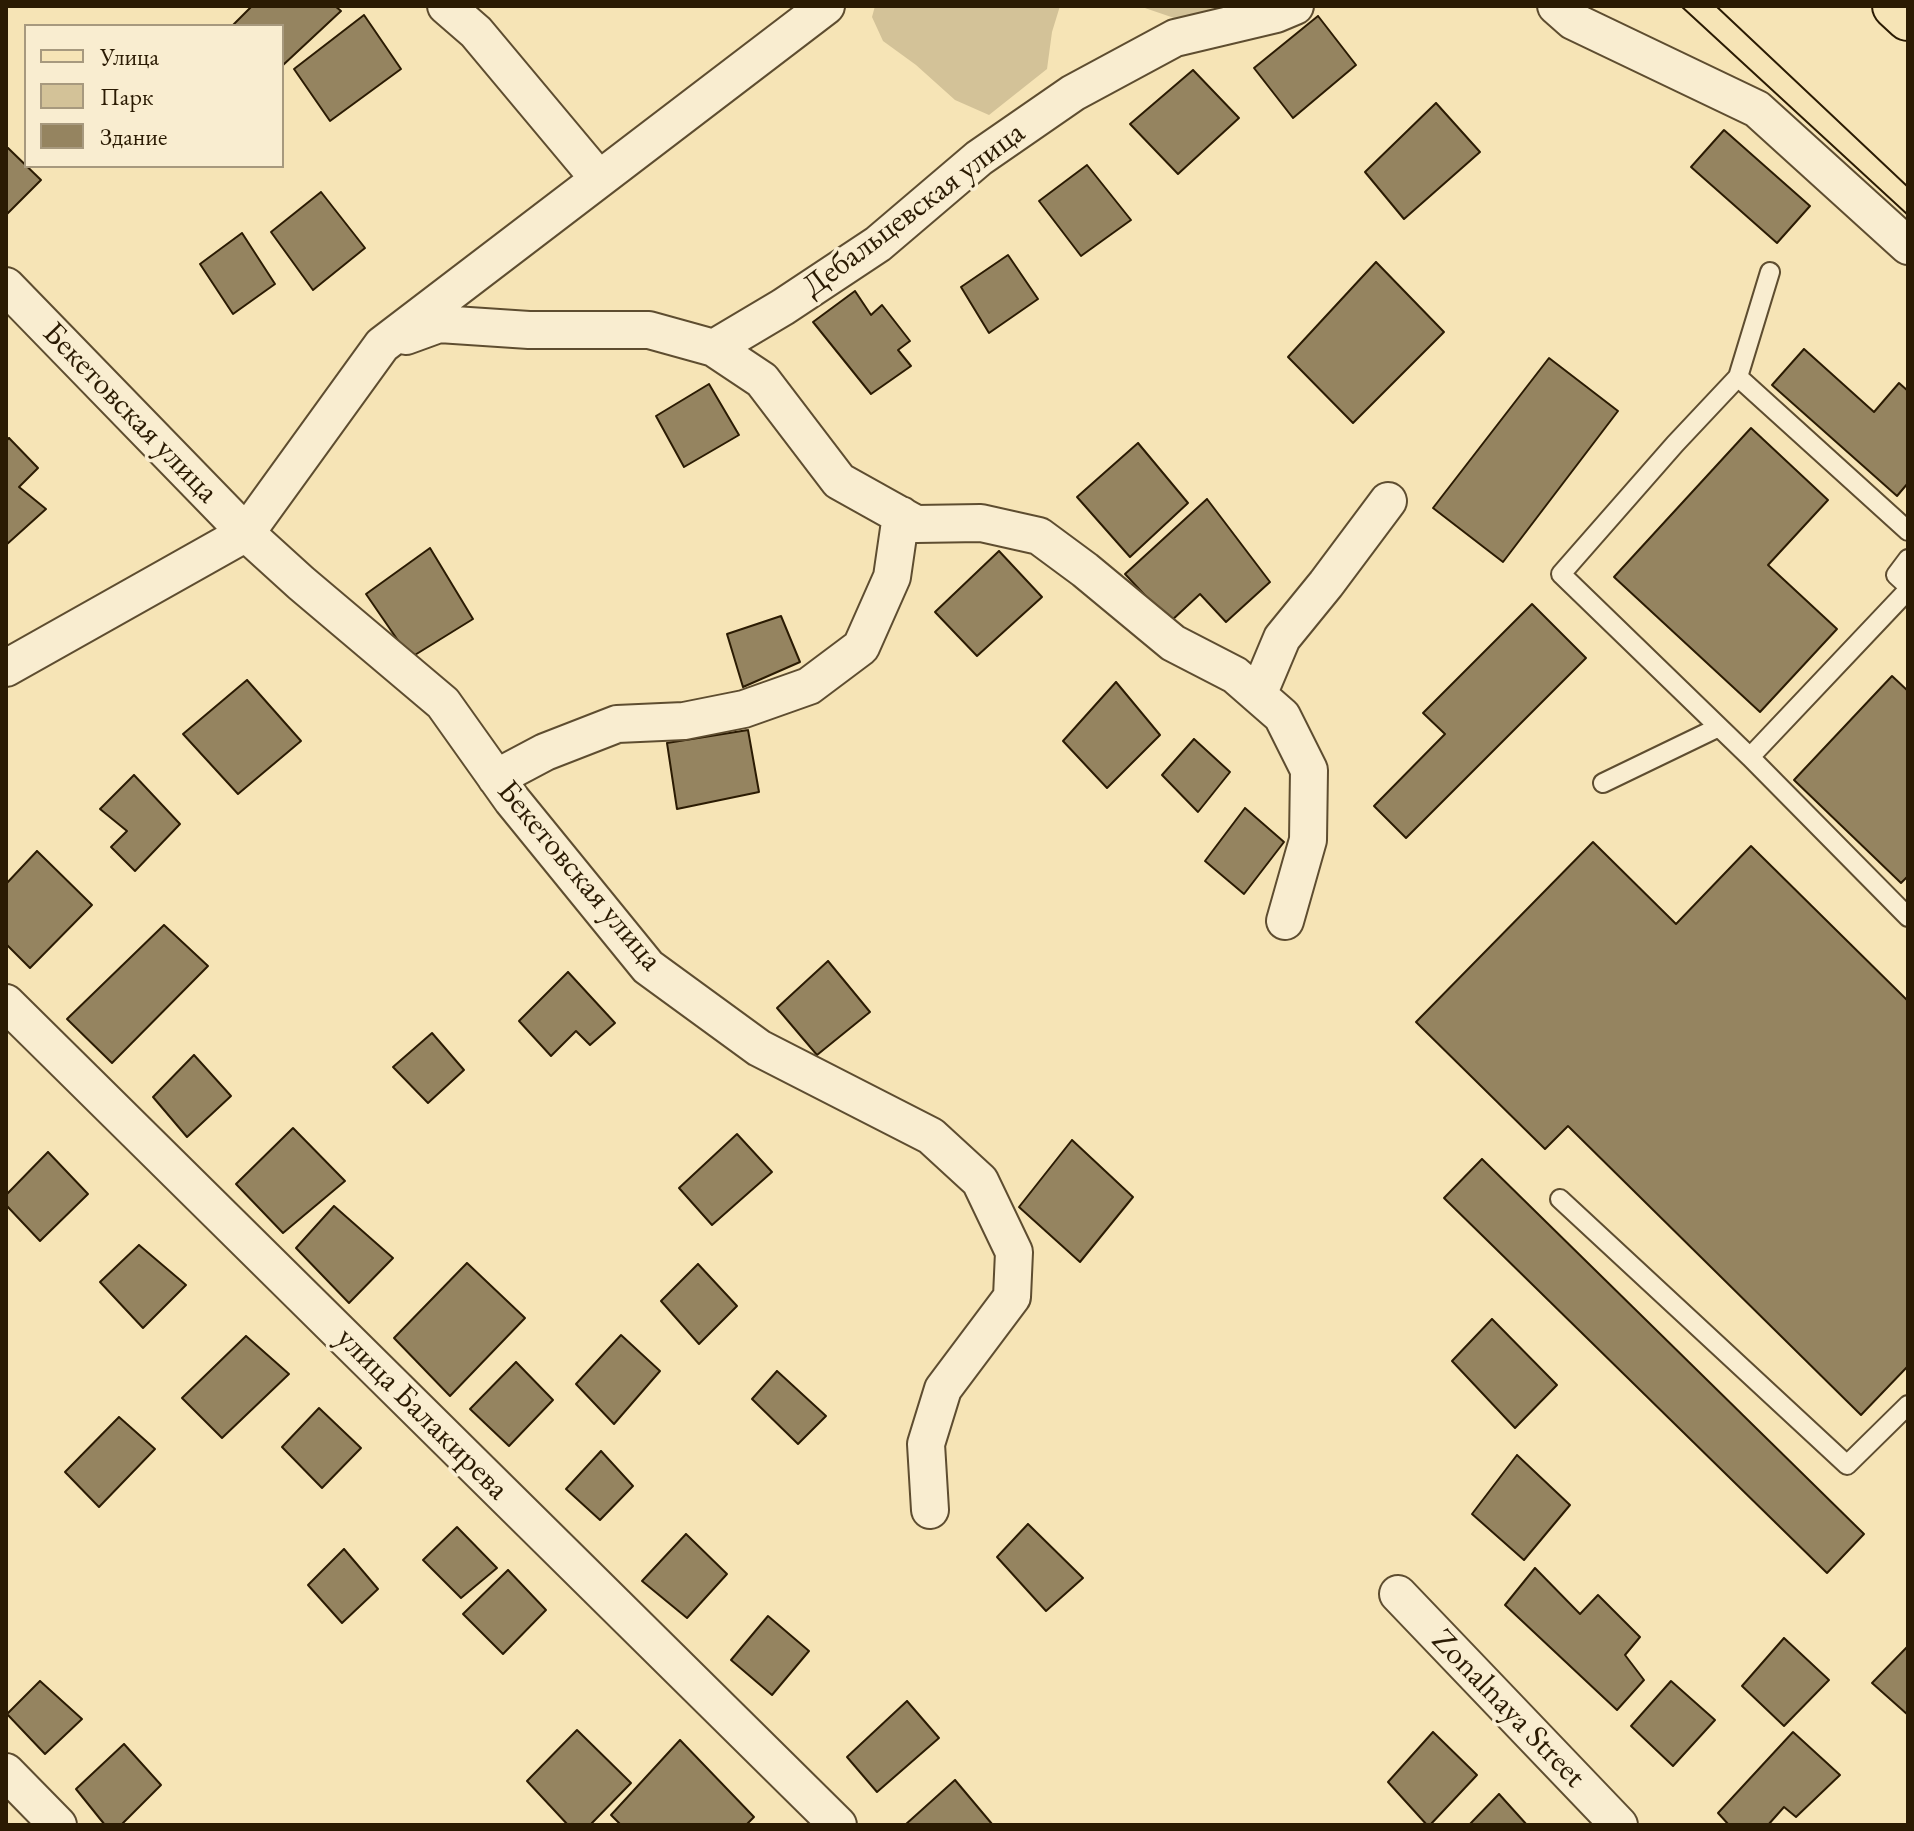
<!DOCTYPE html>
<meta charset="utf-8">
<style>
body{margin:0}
#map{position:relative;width:1914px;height:1831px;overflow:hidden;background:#f6e4b6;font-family:"EB Garamond",serif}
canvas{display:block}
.frame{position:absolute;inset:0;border:8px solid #2b1b03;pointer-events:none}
.legend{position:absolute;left:24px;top:24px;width:260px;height:144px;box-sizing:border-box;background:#f9edd0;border:2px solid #a7997e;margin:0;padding:10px 14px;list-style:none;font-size:24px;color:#2b1b03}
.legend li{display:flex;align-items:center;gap:16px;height:40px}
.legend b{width:40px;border:2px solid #a7997e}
</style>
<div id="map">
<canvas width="1914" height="1831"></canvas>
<div class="frame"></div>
<ul class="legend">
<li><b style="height:10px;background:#f6e4b6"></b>Улица</li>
<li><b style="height:22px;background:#d3c298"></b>Парк</li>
<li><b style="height:22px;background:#958460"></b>Здание</li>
</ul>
</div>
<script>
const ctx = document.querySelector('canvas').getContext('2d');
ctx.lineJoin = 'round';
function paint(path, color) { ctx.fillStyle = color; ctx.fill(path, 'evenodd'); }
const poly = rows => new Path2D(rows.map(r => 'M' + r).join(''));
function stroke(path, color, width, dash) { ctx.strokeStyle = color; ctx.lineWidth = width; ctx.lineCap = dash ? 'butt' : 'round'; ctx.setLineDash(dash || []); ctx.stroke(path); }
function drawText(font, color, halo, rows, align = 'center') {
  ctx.font = font + ' "EB Garamond",serif'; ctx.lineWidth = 7; ctx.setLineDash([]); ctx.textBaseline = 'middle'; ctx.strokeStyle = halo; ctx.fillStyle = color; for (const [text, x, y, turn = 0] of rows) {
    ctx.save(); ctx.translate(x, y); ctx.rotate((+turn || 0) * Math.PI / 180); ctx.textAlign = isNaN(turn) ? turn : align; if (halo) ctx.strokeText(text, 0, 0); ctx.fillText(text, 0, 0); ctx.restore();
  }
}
const green = poly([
 [875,6,1060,6,1052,32,1047,69,989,115,955,100,916,65,883,41,872,17],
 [1139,6,1239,6,1183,21]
]);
const building = poly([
 [252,6,335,6,341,11,282,66,282,26,232,26,252,6],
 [364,15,401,69,330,121,294,69,364,15],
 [1318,16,1356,65,1293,118,1254,68,1318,16],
 [1193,70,1239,118,1178,174,1130,124,1193,70],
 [1436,103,1480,152,1404,219,1365,172,1436,103],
 [1724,130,1810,206,1777,243,1691,167,1724,130],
 [8,148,41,180,6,215,6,150,8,148],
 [1087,165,1131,220,1081,256,1039,201,1087,165],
 [321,192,365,248,313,290,271,232,321,192],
 [242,233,275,284,233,314,200,264,242,233],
 [1008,255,1038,299,989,333,961,287,1008,255],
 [1376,262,1444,332,1353,423,1288,357,1376,262],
 [855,291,871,315,882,305,910,341,898,350,911,366,871,394,813,322,855,291],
 [1804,349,1874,412,1899,383,1908,391,1908,483,1897,496,1772,385,1804,349],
 [1549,358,1618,411,1503,562,1433,508,1549,358],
 [709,384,739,435,684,467,656,416,709,384],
 [1751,428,1828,500,1768,565,1837,629,1760,712,1614,577,1751,428],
 [9,438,38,468,19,487,46,509,6,545,6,441,9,438],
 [1138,443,1188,503,1130,557,1077,497,1138,443],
 [1207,499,1270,582,1226,622,1200,594,1170,622,1125,574,1207,499],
 [430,548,473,619,410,658,366,594,430,548],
 [999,551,1042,597,977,656,935,612,999,551],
 [1532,604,1586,658,1406,838,1374,806,1445,734,1423,713,1532,604],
 [781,616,800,662,743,687,727,634,781,616],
 [1892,676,1908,691,1908,876,1901,883,1794,780,1892,676],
 [247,680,301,741,238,794,183,734,247,680],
 [1116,682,1160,735,1107,788,1063,741,1116,682],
 [748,730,759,792,677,809,667,743,748,730],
 [1194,739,1230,772,1198,812,1162,775,1194,739],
 [134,775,180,824,135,871,111,847,127,831,100,809,134,775],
 [1245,808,1284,842,1244,894,1205,861,1245,808],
 [1593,842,1676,924,1751,846,1908,1001,1908,1366,1861,1415,1568,1126,1545,1149,1416,1022,1593,842],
 [37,851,92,905,30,968,6,944,6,884,37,851],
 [164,925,208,966,112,1063,67,1019,164,925],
 [828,961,870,1012,817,1055,777,1008,828,961],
 [568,972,615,1023,590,1045,576,1031,551,1056,519,1021,568,972],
 [432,1033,464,1070,428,1103,393,1067,432,1033],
 [194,1055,231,1096,187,1137,153,1097,194,1055],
 [293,1128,345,1181,283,1233,236,1184,293,1128],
 [737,1134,772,1172,712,1225,679,1188,737,1134],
 [1072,1140,1133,1197,1080,1262,1019,1207,1072,1140],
 [48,1152,88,1194,40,1241,6,1205,6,1195,48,1152],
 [1482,1159,1864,1534,1827,1573,1444,1198,1482,1159],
 [334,1206,393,1258,349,1303,296,1248,334,1206],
 [139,1245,186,1285,143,1328,100,1282,139,1245],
 [467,1263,525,1318,450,1396,394,1338,467,1263],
 [698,1264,737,1306,699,1344,661,1301,698,1264],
 [1492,1319,1557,1385,1515,1428,1452,1361,1492,1319],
 [621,1335,660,1371,614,1424,576,1384,621,1335],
 [246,1336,289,1374,222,1438,182,1398,246,1336],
 [516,1362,553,1400,509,1446,470,1409,516,1362],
 [777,1371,826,1416,798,1444,752,1399,777,1371],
 [319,1408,361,1448,322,1488,282,1447,319,1408],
 [119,1417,155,1449,99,1507,65,1472,119,1417],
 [601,1451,633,1486,600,1520,566,1489,601,1451],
 [1517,1455,1570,1505,1524,1560,1472,1514,1517,1455],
 [1028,1524,1083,1578,1046,1611,997,1557,1028,1524],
 [457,1527,497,1568,461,1598,423,1560,457,1527],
 [686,1534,727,1574,687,1618,642,1581,686,1534],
 [344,1549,378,1589,342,1623,308,1585,344,1549],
 [1535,1568,1580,1614,1598,1595,1640,1637,1625,1655,1644,1680,1617,1710,1505,1605,1535,1568],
 [508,1570,546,1610,503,1654,463,1614,508,1570],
 [768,1616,809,1651,772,1695,731,1660,768,1616],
 [1784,1638,1829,1680,1784,1726,1742,1686,1784,1638],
 [1908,1646,1908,1715,1872,1683,1908,1646],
 [40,1681,82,1719,45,1754,7,1714,40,1681],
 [1671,1681,1715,1720,1673,1766,1631,1726,1671,1681],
 [907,1701,939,1738,877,1792,847,1757,907,1701],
 [577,1730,631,1783,590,1825,568,1825,527,1781,577,1730],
 [1433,1732,1477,1775,1430,1825,1427,1825,1388,1782,1433,1732],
 [1793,1732,1840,1775,1796,1817,1784,1807,1768,1825,1729,1825,1718,1813,1793,1732],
 [680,1740,754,1817,746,1825,621,1825,611,1815,680,1740],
 [124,1744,161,1785,121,1825,105,1825,76,1789,124,1744],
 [955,1780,992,1824,905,1825,955,1780],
 [1499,1794,1527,1825,1469,1825,1499,1794]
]);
const service = poly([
 [1738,377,1908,531],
 [1908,559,1896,575,1908,586],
 [1908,590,1750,757,1908,917],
 [1719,727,1561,574,1675,444,1738,377,1770,272],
 [1603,783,1719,727,1750,757],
 [1560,1199,1847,1465,1908,1405]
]);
const minor = poly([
 [446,6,476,32,599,179],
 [1556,6,1573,21,1757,109,1908,246],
 [6,286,246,533,301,583,443,703,512,800,648,967,759,1048,931,1136,980,1181,1014,1252,1012,1297,943,1389,926,1444,930,1510],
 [406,336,439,324,529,330,649,330,714,348,783,307,878,244,979,158,1073,93,1175,38,1276,14,1295,6],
 [714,348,762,380,839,481,916,524,981,523,1039,536,1085,570,1173,643,1235,675,1282,716,1309,770,1308,840,1285,921],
 [6,668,246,533,382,345,826,6],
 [1258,695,1282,638,1326,584,1388,501],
 [496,778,545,752,617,724,684,721,744,709,809,686,861,647,892,577,901,515],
 [6,1003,838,1825],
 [1398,1594,1619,1825],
 [6,1772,58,1825]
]);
const primary = poly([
 [1895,6,1908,18]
]);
const tram = poly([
 [1681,6,1908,215],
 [1716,6,1908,187]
]);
const streetNames = [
 ["Дебальцевская улица",914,210,-37],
 ["Бекетовская улица",130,413,46],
 ["Бекетовская улица",579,876,50],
 ["улица Балакирева",422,1414,45],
 ["Zonalnaya Street",1508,1709,46]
];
paint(green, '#d3c298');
paint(building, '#958460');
stroke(building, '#2b1b03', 2);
stroke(service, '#5e4d30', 22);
stroke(minor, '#5e4d30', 40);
stroke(primary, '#2b1b03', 48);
stroke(service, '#f9edd0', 18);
stroke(minor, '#f9edd0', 36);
stroke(primary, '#f6e4b6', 44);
stroke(tram, '#2b1b03', 2);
drawText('32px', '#2b1b03', '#f9edd0', streetNames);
</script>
